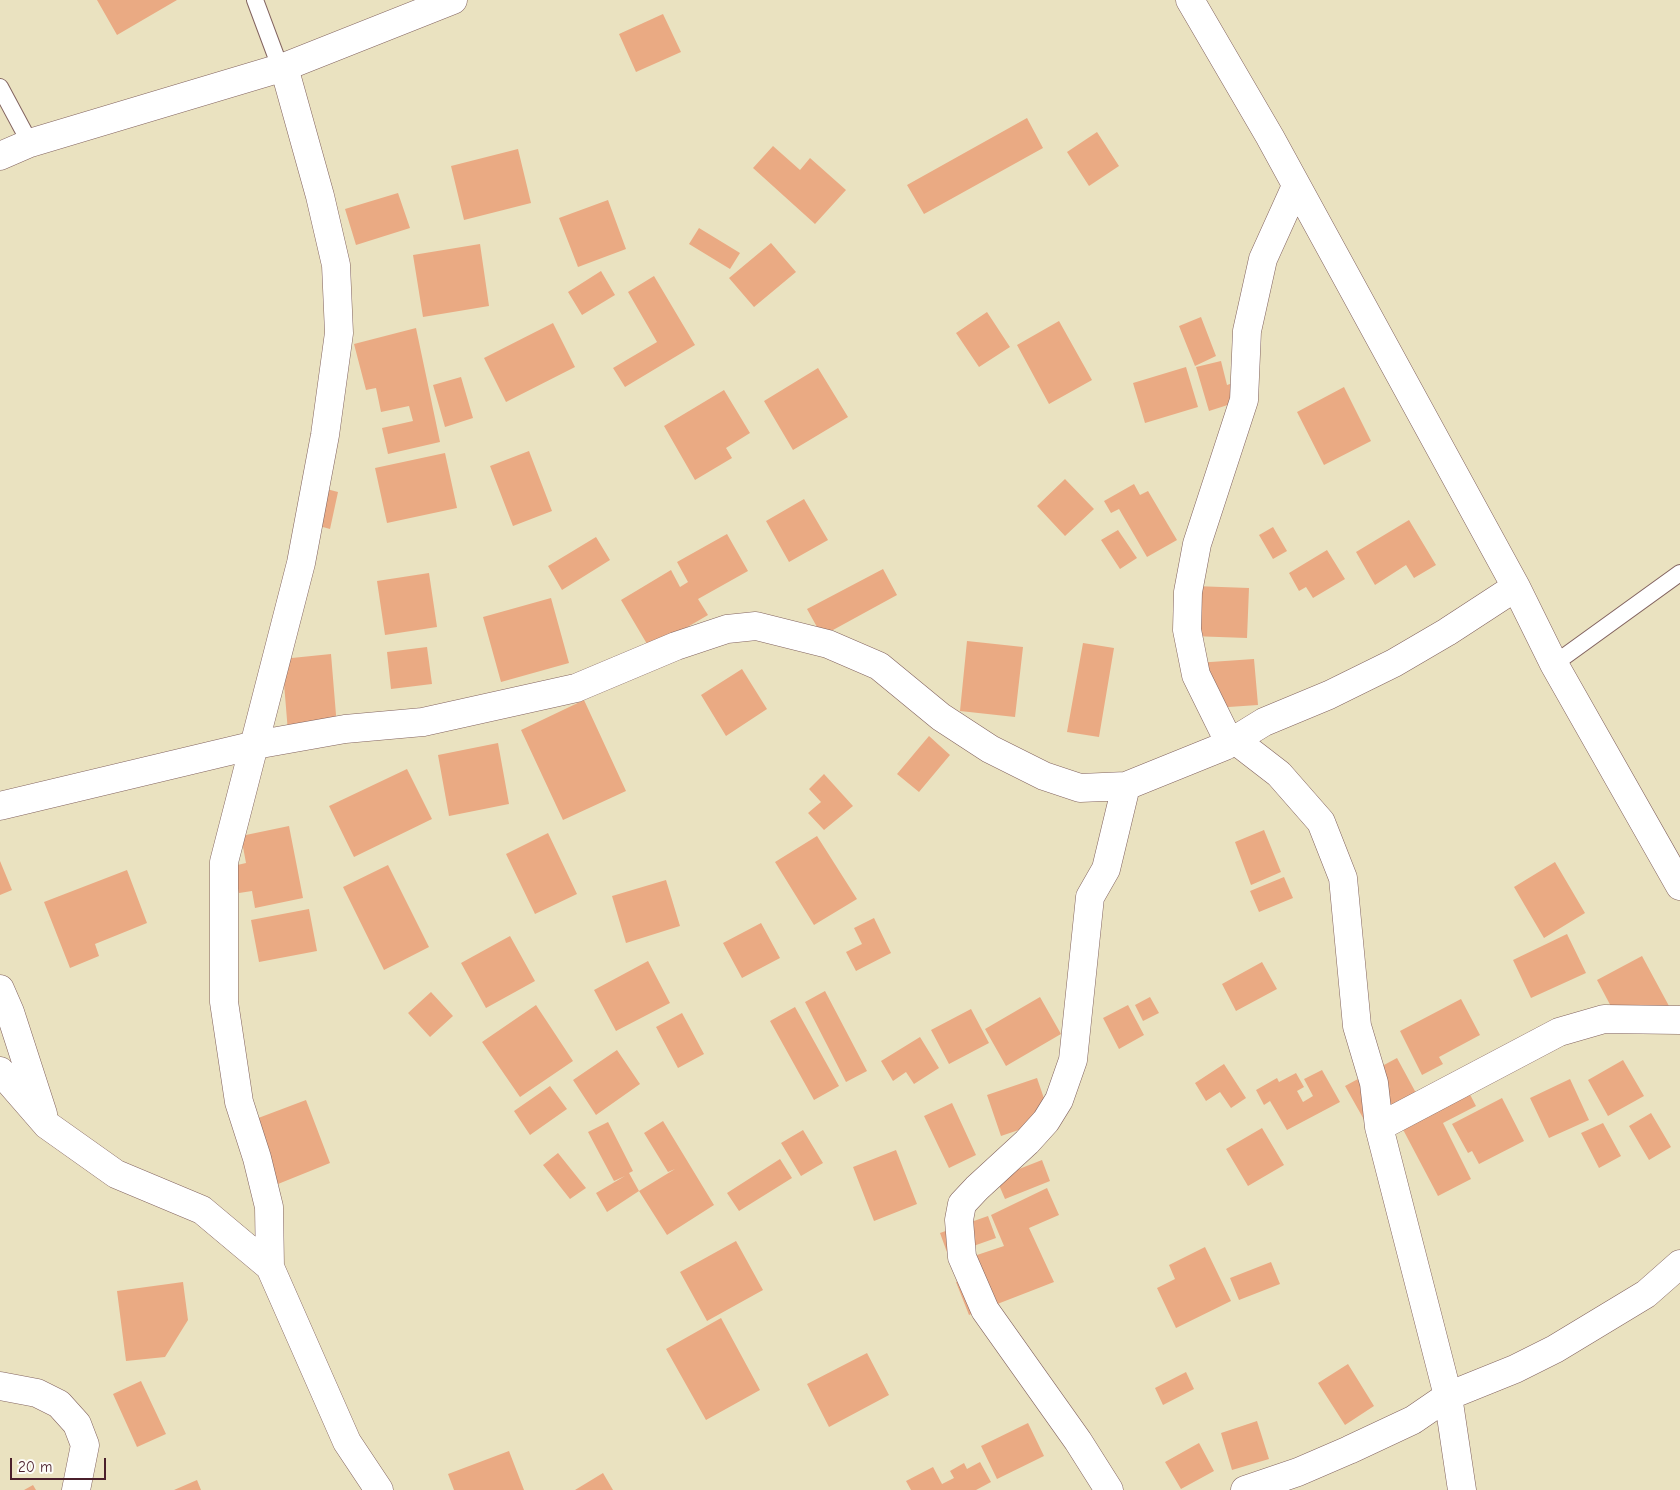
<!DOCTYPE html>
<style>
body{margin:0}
#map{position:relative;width:1680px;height:1490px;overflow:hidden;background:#eae2c0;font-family:"Comic Neue",sans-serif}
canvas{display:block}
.scale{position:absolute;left:10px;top:1458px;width:96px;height:22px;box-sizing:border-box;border:2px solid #4a1f2b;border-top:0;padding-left:6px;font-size:15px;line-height:18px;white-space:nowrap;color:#4a1f2b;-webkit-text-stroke:4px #fdfcf7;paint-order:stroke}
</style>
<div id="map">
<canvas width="1680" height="1490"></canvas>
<div class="scale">20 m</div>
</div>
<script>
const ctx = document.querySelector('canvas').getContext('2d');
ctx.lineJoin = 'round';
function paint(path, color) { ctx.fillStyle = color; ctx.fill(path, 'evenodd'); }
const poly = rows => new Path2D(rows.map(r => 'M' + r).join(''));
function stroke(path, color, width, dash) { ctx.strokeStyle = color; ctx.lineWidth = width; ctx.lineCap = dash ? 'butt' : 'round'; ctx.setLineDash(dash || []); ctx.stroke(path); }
const building = poly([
 [97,0,177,0,117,35],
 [663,14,681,52,636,72,619,34],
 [1027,118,1043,148,924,214,907,185],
 [1097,132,1119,166,1089,186,1067,152],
 [773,146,800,170,810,158,846,190,815,224,753,168],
 [518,149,531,203,464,220,451,166],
 [398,193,410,228,356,245,345,209],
 [608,200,626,249,578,267,559,218],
 [699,228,740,253,730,269,689,244],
 [771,243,796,272,754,307,729,278],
 [480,244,489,306,423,317,413,255],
 [601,271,615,295,582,315,568,292],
 [654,276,695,345,625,387,613,368,657,342,628,292],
 [987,312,1010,347,979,367,956,333],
 [1201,317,1216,356,1195,366,1179,326],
 [1059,321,1092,380,1049,404,1017,345],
 [553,323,575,367,506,402,484,358],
 [416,328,440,442,388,454,382,428,413,421,409,406,381,412,376,388,366,390,354,344],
 [1221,361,1227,385,1242,380,1240,401,1209,411,1196,367],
 [1186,367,1198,407,1145,423,1133,383],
 [818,368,848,417,793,450,764,401],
 [461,377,473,418,445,427,433,385],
 [1344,387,1371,441,1324,465,1297,412],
 [724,390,750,433,726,448,732,458,695,480,664,426],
 [529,451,552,511,513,526,490,466],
 [445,453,457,508,387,523,375,468],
 [1065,479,1094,509,1065,536,1037,506],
 [1134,484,1140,495,1148,491,1177,540,1147,557,1119,509,1111,513,1104,501],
 [319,487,338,492,330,529,312,524],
 [804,499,828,540,789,562,766,521],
 [1409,520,1436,565,1414,578,1406,565,1375,585,1356,552],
 [1273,527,1287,551,1273,559,1259,535],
 [1118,530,1137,558,1120,569,1101,540],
 [727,534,748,571,698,599,708,615,650,649,621,600,671,570,680,587,688,582,677,562],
 [596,537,610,560,562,590,548,566],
 [1327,550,1345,579,1313,598,1306,587,1299,591,1289,573],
 [883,569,897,595,822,636,807,609],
 [429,573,437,627,385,635,377,581],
 [1194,586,1249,588,1247,638,1191,636],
 [551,598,569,663,501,682,483,617],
 [967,641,1023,647,1015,717,960,711],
 [1083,643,1114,648,1099,737,1067,732],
 [427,647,432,684,391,689,387,652],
 [331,654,337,727,288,732,282,659],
 [1254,659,1258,705,1199,709,1196,663],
 [742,669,767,709,726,736,701,695],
 [584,700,626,791,563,820,521,730],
 [929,736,950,755,919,792,897,774],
 [498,743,509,804,449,816,438,755],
 [407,769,432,819,354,857,329,806],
 [824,774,853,806,824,830,808,813,821,802,809,789],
 [289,826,303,898,255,908,252,891,239,893,233,866,246,863,241,836],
 [1264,830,1281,872,1251,885,1235,842],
 [548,833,577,894,535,914,506,854],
 [817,836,857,899,814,925,775,862],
 [0,861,12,890,0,895],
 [1555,862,1585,913,1544,938,1514,887],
 [388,865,429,947,384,970,343,887],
 [127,870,147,923,95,944,99,956,70,968,44,902],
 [1284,877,1293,898,1259,912,1250,891],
 [666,880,680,926,626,943,612,896],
 [309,909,317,951,259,962,251,920],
 [874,918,891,953,856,971,846,952,862,944,854,928],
 [761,923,780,958,742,978,723,943],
 [1567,934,1586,973,1531,998,1513,960],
 [510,936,535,981,486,1008,461,963],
 [1642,956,1669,1006,1624,1031,1597,980],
 [648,961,670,1003,616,1031,594,990],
 [1262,962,1277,989,1236,1011,1222,984],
 [825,991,867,1071,846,1082,805,1002],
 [431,992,453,1016,430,1037,408,1013],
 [1040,997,1061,1034,1006,1066,985,1029],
 [1150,997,1159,1013,1143,1021,1135,1005],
 [1461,999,1480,1035,1439,1057,1443,1064,1422,1075,1400,1031],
 [536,1005,573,1061,520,1097,482,1042],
 [1128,1005,1144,1035,1119,1049,1103,1018],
 [795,1007,839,1086,814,1100,770,1021],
 [971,1009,989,1043,949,1064,931,1030],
 [682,1013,704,1054,678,1068,656,1027],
 [920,1037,939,1068,914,1084,906,1072,893,1081,881,1061],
 [617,1050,640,1084,596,1115,573,1080],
 [1397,1058,1422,1104,1371,1132,1345,1086],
 [1623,1060,1644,1096,1608,1116,1588,1080],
 [1224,1064,1246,1098,1231,1108,1220,1092,1206,1101,1195,1083],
 [1322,1070,1340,1102,1287,1130,1270,1101,1264,1105,1256,1090,1277,1078,1279,1082,1296,1073,1304,1087,1297,1091,1303,1102,1313,1096,1304,1079],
 [1037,1078,1051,1119,1001,1136,987,1095],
 [1570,1079,1589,1120,1549,1138,1530,1098],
 [1465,1085,1476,1106,1443,1123,1471,1179,1438,1196,1398,1120],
 [550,1086,567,1109,530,1135,514,1111],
 [1502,1098,1524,1141,1479,1164,1472,1151,1468,1153,1452,1124],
 [306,1100,330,1163,278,1184,253,1120],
 [952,1103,976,1155,949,1168,924,1116],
 [1651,1113,1671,1147,1649,1160,1629,1126],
 [663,1121,714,1205,667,1235,639,1191,675,1169,668,1172,644,1133],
 [608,1122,633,1171,629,1173,639,1191,607,1212,596,1193,625,1176,614,1181,588,1132],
 [1603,1123,1621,1156,1599,1168,1581,1133],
 [1262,1128,1284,1165,1248,1186,1226,1149],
 [803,1130,823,1163,801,1176,781,1143],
 [896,1150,917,1204,874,1221,853,1167],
 [558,1153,586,1188,570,1199,543,1165],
 [780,1159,792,1178,739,1211,727,1193],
 [1042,1160,1050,1181,1005,1199,996,1178],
 [1047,1188,1059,1215,1029,1228,1054,1282,969,1315,956,1282,975,1275,968,1258,1004,1246,991,1215],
 [988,1216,996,1238,948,1255,940,1233],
 [736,1241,763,1290,707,1321,680,1272],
 [1205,1247,1231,1301,1176,1328,1157,1288,1175,1279,1169,1265],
 [1271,1262,1280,1284,1239,1300,1230,1278],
 [183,1282,188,1320,165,1357,126,1361,117,1291],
 [721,1318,760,1390,706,1420,666,1349],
 [867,1353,889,1395,829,1427,807,1384],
 [1348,1364,1374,1406,1345,1425,1318,1383],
 [1186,1372,1194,1389,1163,1405,1155,1388],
 [141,1381,166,1434,137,1447,113,1394],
 [1257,1421,1269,1459,1232,1470,1221,1433],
 [1028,1423,1044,1456,997,1479,981,1446],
 [1199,1443,1214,1471,1181,1489,1165,1462],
 [509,1451,524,1490,454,1490,448,1474],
 [980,1462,991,1482,976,1490,911,1490,906,1481,933,1467,942,1484,954,1478,950,1471,964,1463,967,1469],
 [603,1473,613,1490,575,1490],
 [197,1480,201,1490,174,1490],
 [33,1485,36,1490,24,1490]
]);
const service = poly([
 [255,0,280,67],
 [0,87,30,143],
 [1554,664,1680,573]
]);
const minor = poly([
 [1190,0,1270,137,1516,587,1554,664,1680,886],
 [0,156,30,143,284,67,453,0],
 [1235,740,1279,774,1321,822,1343,878,1357,1026,1374,1083,1379,1127,1448,1396,1462,1490],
 [1230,744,1196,675,1187,630,1188,592,1197,544,1244,400,1247,331,1263,259,1296,186],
 [0,806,255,745,345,729,423,722,576,688,676,646,727,629,756,626,828,644,879,666,941,717,990,749,1044,776,1080,788,1126,786,1225,746,1264,722,1329,695,1394,663,1447,632,1516,587],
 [0,989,10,1012,43,1114],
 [0,1071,47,1125,116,1174,202,1210,270,1267,347,1442,379,1490],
 [1379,1127,1559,1032,1604,1019,1680,1020],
 [270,1267,269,1207,257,1158,239,1102,224,1002,224,862,301,563,325,435,339,333,336,265,320,196,284,67],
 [0,1386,37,1393,59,1404,77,1424,85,1445,76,1490],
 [1109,1490,1078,1441,985,1310,962,1257,959,1220,962,1204,977,1188,1027,1142,1046,1121,1059,1100,1073,1060,1090,897,1106,869,1126,786],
 [1245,1490,1298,1472,1349,1450,1413,1420,1448,1396,1515,1369,1555,1349,1646,1294,1680,1264]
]);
paint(building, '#eaaa83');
stroke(service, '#82635f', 18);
stroke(minor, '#82635f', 29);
stroke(service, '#fff', 16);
stroke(minor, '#fff', 28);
</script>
